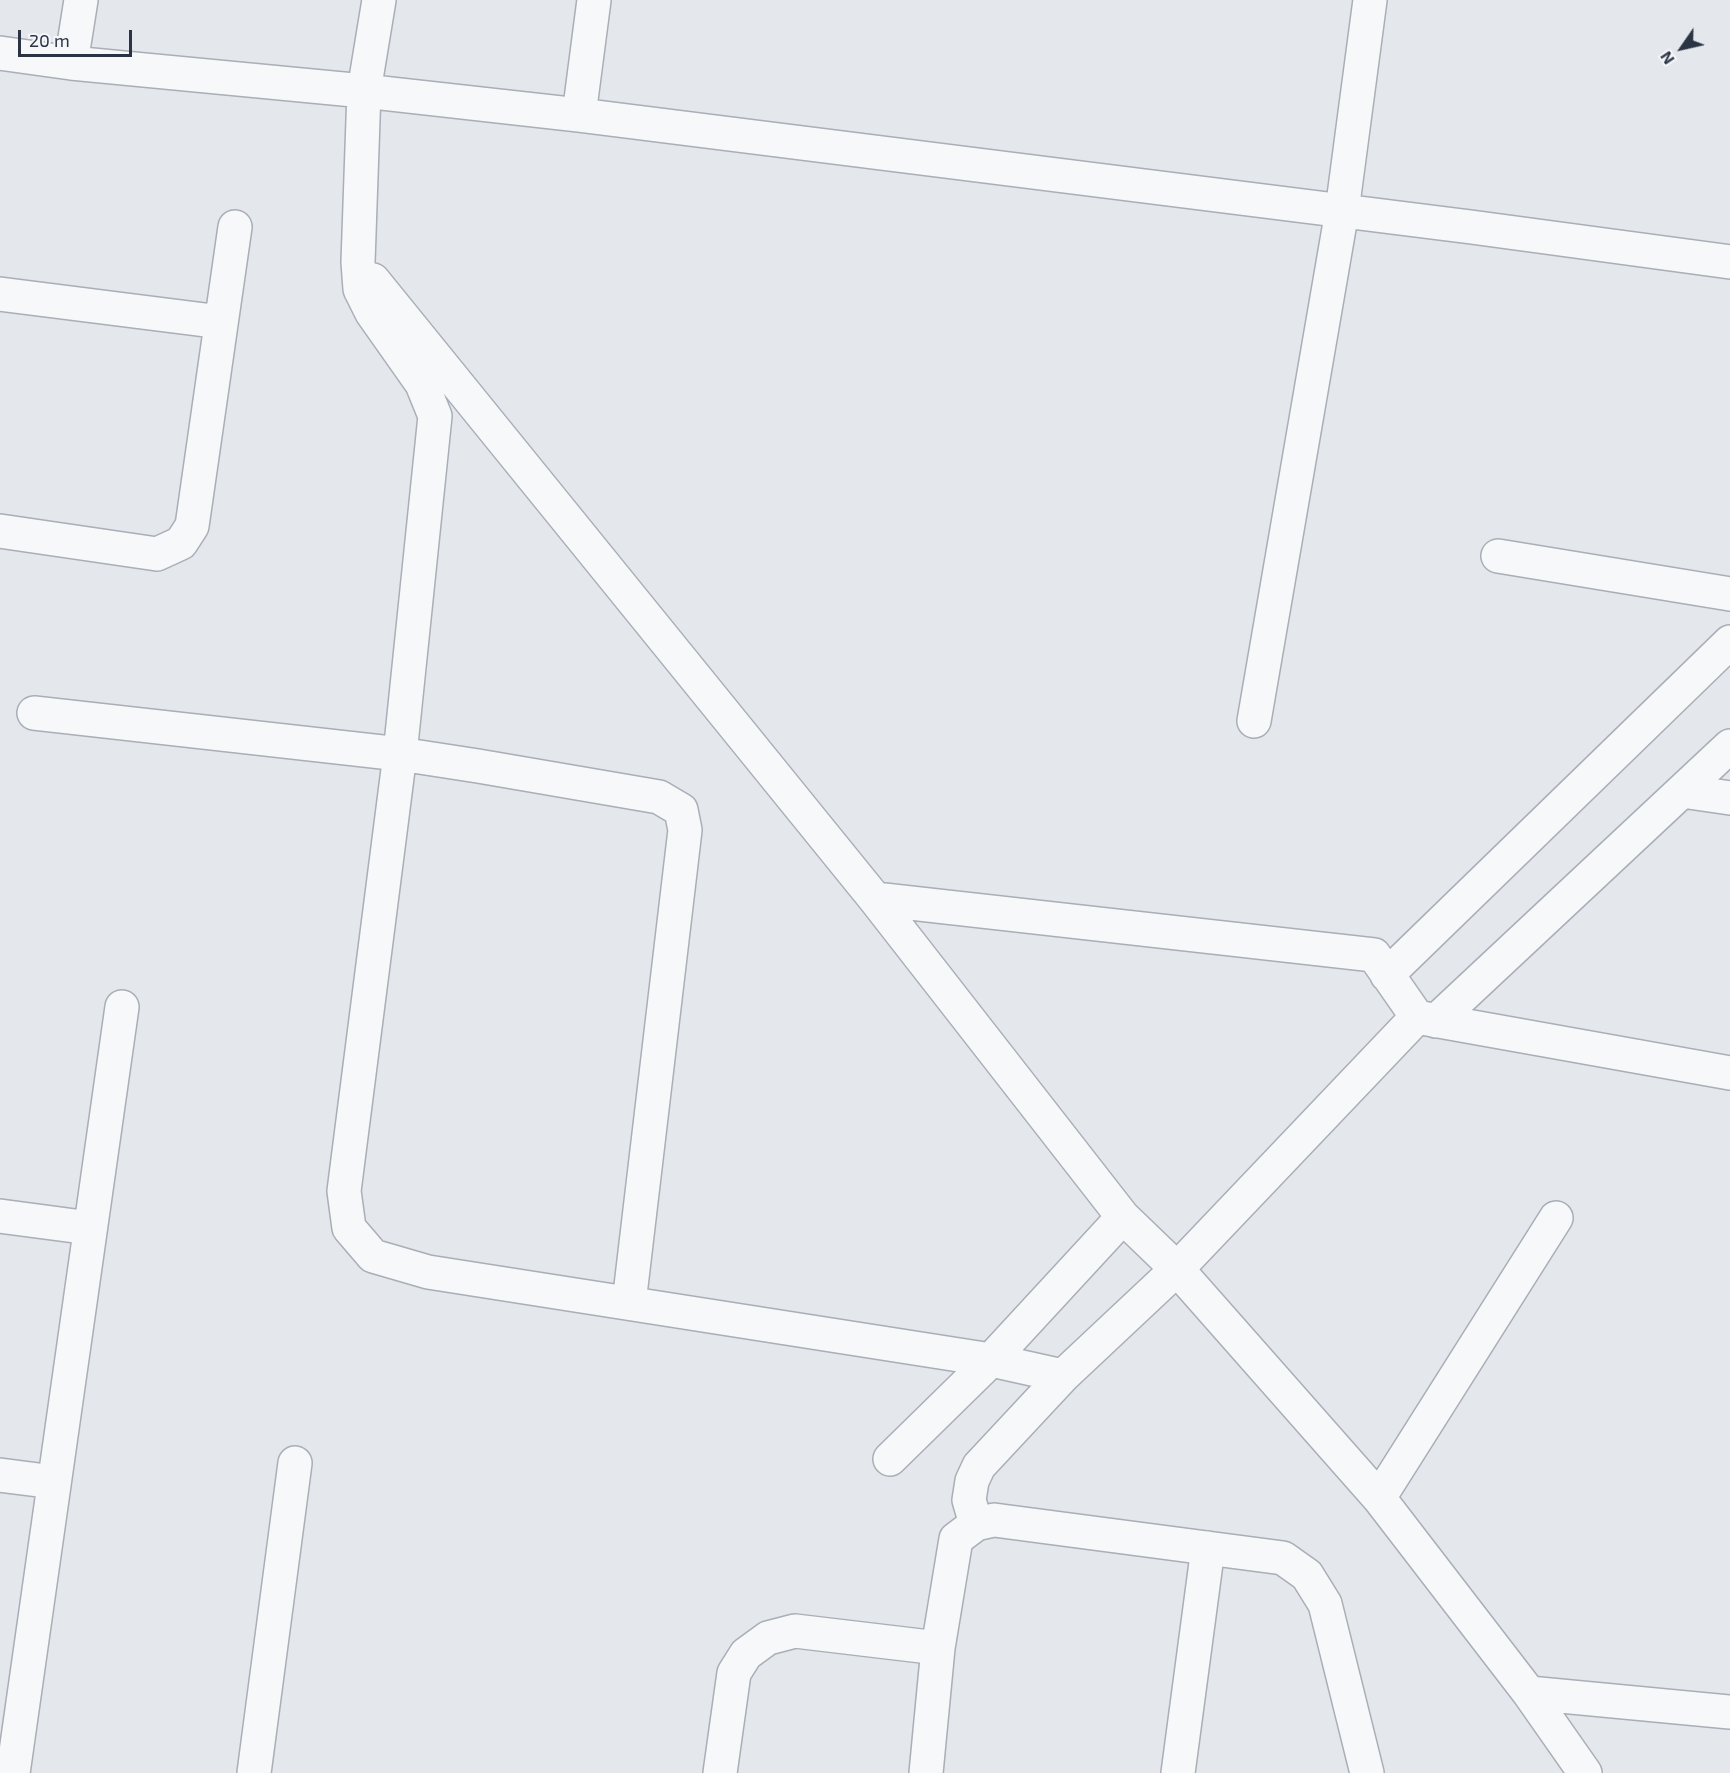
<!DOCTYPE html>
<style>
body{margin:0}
#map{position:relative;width:1730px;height:1773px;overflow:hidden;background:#e4e7ec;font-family:"Exo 2",sans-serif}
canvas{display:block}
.north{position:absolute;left:1652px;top:18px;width:60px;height:60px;-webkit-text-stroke:4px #f4f6f9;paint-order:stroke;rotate:236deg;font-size:16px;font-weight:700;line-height:24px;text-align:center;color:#2b3445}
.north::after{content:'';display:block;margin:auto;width:21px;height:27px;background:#2b3445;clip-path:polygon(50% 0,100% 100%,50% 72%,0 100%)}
.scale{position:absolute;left:18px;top:30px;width:114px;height:27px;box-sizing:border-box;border:3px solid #2b3445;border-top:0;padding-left:8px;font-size:18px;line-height:21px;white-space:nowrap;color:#2b3445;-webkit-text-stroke:4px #f4f6f9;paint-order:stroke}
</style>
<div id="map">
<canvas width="1730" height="1773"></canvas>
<div class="north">N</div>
<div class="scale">20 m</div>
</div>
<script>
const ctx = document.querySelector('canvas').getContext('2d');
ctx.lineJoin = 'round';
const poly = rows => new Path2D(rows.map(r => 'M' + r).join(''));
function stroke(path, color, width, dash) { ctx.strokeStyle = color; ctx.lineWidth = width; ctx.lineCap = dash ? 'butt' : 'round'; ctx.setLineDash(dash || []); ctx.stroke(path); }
const minor = poly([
 [379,0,364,91,358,262,360,289,372,313,422,384,435,416,400,754,344,1191,349,1228,373,1256,428,1272,991,1360,1063,1376],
 [0,53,71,63,364,91,579,115,1471,227,1730,262],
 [71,63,81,0],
 [579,115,594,0],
 [373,280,875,899,1123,1217,991,1360,890,1459],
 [0,294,221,322],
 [0,531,157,554,181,543,192,526,235,227],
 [1498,556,1730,594],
 [34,713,400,754,478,766,659,797,681,810,685,830,629,1303],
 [1254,721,1342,211,1370,0],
 [1682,791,1730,798],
 [875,899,1374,955,1417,1017,1177,1269,1063,1376,979,1466,972,1481,969,1500,976,1524],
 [1387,975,1730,642],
 [1422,1018,1730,1073],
 [1436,1021,1730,746],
 [0,1216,90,1228],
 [1123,1217,1177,1269,1379,1498,1529,1693,1585,1773],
 [0,1475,54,1482],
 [1379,1498,1556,1218],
 [1529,1693,1730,1712],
 [13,1773,122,1007],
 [254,1773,295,1463],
 [720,1773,734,1673,746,1654,768,1638,795,1631,938,1648],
 [926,1773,938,1648,956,1539,976,1524,994,1520,1283,1558,1307,1575,1325,1604,1367,1773],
 [1178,1773,1208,1548]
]);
stroke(minor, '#a9aeb7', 36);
stroke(minor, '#f7f8fa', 33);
</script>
